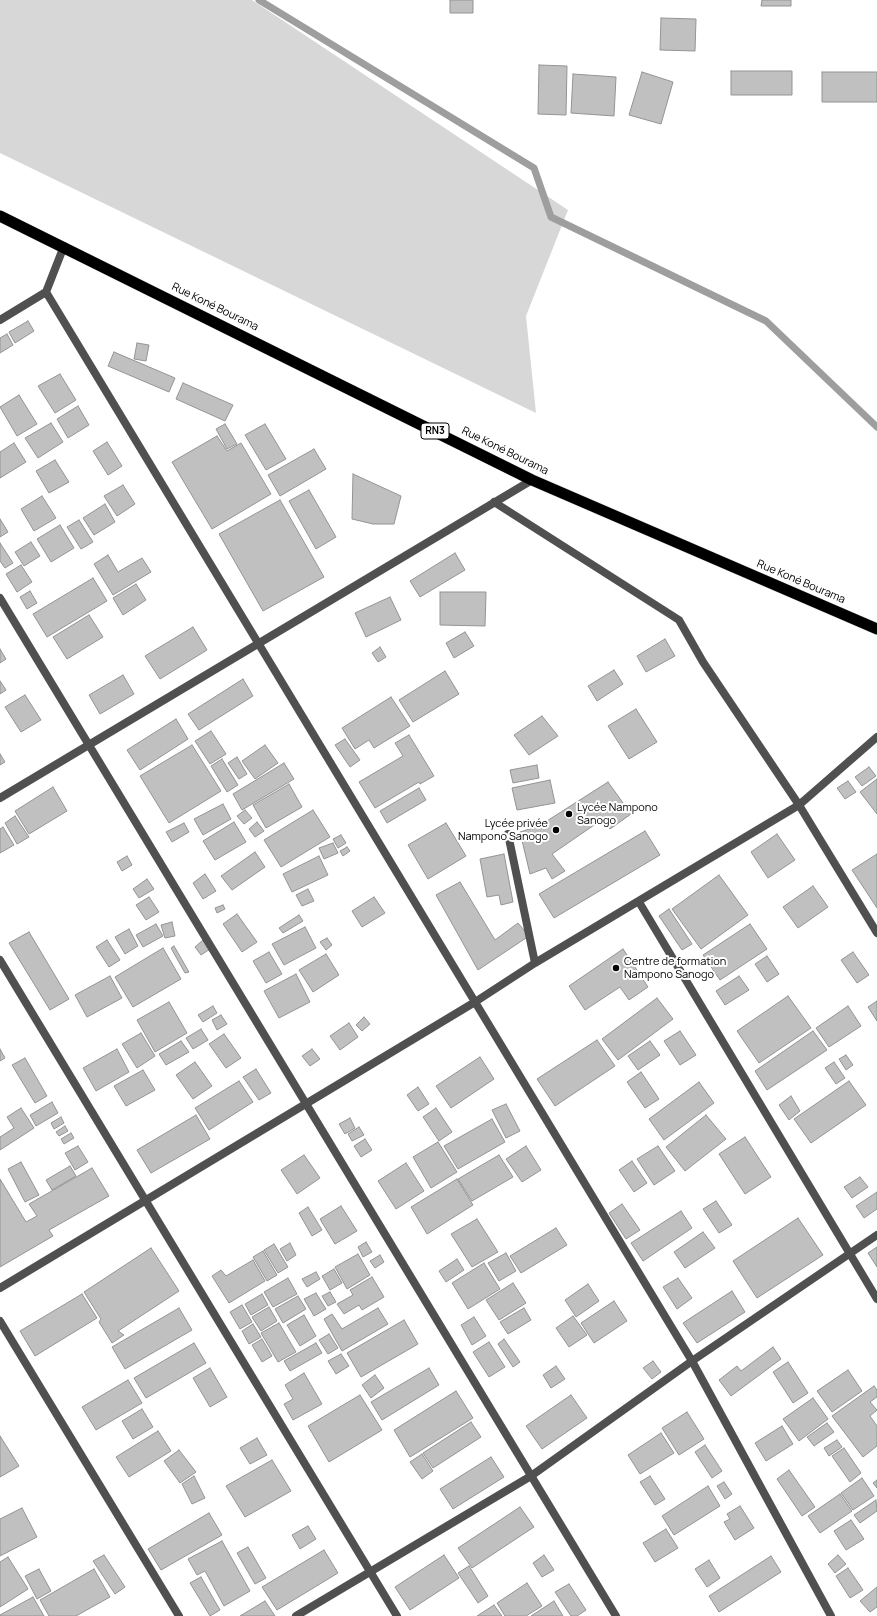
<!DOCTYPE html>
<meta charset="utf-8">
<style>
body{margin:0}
canvas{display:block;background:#fff}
</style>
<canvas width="877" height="1616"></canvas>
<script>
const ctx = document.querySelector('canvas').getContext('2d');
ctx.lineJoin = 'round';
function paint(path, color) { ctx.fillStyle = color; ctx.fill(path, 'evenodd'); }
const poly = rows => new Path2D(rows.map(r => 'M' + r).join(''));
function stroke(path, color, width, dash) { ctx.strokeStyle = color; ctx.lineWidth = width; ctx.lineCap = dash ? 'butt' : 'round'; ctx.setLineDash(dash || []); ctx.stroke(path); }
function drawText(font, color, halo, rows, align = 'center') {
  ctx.font = font + ' Manrope,sans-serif'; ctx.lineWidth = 4; ctx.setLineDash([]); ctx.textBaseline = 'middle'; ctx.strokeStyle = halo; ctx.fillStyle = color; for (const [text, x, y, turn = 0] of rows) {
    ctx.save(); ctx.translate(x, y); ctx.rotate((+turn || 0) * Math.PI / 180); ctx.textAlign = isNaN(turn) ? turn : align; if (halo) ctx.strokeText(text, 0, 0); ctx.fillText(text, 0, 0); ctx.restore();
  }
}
const green = poly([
 [0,0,252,0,568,210,526,316,536,413,0,153]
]);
const stream = poly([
 [259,0,534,168,551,217,766,321,877,427]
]);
const building = poly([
 [450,0,473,0,473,13,450,13,450,0],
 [762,0,791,0,791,6,761,6,762,0],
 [661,18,696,19,695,51,660,50,661,18],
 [539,65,567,66,566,115,538,114,539,65],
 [731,71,792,71,792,95,731,95,731,71],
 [642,72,673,82,661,124,629,115,642,72],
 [822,72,877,72,877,102,822,102,822,72],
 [573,74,616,77,614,116,571,113,573,74],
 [28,321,34,331,15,343,9,332,28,321],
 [7,334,13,345,0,353,0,338,7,334],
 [137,343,149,345,146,361,134,359,137,343],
 [114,352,175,378,169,392,108,366,114,352],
 [60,374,76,400,55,413,38,386,60,374],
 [183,383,233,405,225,421,176,399,183,383],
 [19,395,37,424,17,436,0,407,19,395],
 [78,406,89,425,68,438,57,419,78,406],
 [51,423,63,442,38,458,25,438,51,423],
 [225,424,237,444,227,449,216,429,225,424],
 [265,424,286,459,266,470,245,435,265,424],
 [217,436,227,451,241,443,271,494,212,529,172,462,217,436],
 [107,442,122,466,108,475,93,451,107,442],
 [14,443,26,462,0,478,0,452,14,443],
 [314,449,326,469,280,496,268,475,314,449],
 [55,460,69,482,49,493,36,471,55,460],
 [353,474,401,496,394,524,373,524,352,519,353,474],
 [123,485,135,504,117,516,104,496,123,485],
 [309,490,336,537,316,549,289,501,309,490],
 [42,496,56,518,34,531,21,509,42,496],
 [280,500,324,577,263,611,219,534,280,500],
 [105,504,115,522,94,535,83,518,105,504],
 [0,519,8,532,0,537,0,519],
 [79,520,93,542,81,549,67,527,79,520],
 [60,525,74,548,51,562,37,539,60,525],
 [31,542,40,556,24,566,15,552,31,542],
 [0,543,13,563,5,568,0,561,0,543],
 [455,553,465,570,420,597,410,581,455,553],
 [108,555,118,572,142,558,151,572,113,595,94,564,108,555],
 [21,565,32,582,17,592,6,574,21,565],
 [93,578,107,601,47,637,33,614,93,578],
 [136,584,146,600,123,615,113,598,136,584],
 [30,591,37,603,27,609,20,597,30,591],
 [440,592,486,592,485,626,440,625,440,592],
 [390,597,401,620,366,637,355,613,390,597],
 [89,615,103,637,67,659,53,637,89,615],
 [193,627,207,650,160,679,145,656,193,627],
 [465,632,474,646,454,658,446,643,465,632],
 [665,639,675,656,646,672,637,656,665,639],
 [380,647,386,657,378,662,372,653,380,647],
 [0,649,6,659,0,663,0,649],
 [614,670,623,684,597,701,588,686,614,670],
 [445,671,459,694,413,722,399,700,445,671],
 [123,675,134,694,100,714,89,695,123,675],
 [243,679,253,696,199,730,188,714,243,679],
 [0,681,6,690,0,694,0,681],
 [25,695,41,720,21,732,5,707,25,695],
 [391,697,410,726,374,748,369,740,355,749,342,728,391,697],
 [636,709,657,742,629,759,608,726,636,709],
 [542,716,558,736,529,755,514,735,542,716],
 [176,719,188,739,140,770,127,750,176,719],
 [211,731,226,754,210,764,195,741,211,731],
 [409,735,434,776,420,784,419,782,375,808,359,782,403,756,395,743,409,735],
 [345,739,360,760,350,767,335,745,345,739],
 [192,745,221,791,169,823,140,776,192,745],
 [265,745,278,763,255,779,242,761,265,745],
 [0,754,5,762,0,765,0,754],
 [237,757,247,774,239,779,228,763,237,757],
 [222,759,238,785,227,792,211,766,222,759],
 [284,763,294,779,242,810,233,794,284,763],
 [537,765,539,778,513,783,510,770,537,765],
 [869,767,876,776,862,786,855,777,869,767],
 [877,779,877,814,860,792,877,779],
 [550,780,555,803,517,810,512,788,550,780],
 [848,781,856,792,845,799,837,788,848,781],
 [608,782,631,814,610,829,603,819,552,854,565,871,552,879,546,868,530,874,520,832,539,826,608,782],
 [289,784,302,807,266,828,253,805,289,784],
 [53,787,67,811,29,834,15,811,53,787],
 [419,788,426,800,387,823,380,811,419,788],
 [223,804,231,819,203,835,194,819,223,804],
 [245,810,252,818,244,824,237,816,245,810],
 [313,810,330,837,281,867,264,840,313,810],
 [15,816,29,837,17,844,5,823,15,816],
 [234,822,246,842,215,860,203,841,234,822],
 [257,822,264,831,255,837,249,829,257,822],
 [184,823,189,832,172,842,166,832,184,823],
 [446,823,466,856,428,879,408,845,446,823],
 [3,827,14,845,0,853,0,829,3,827],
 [645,831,660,855,554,918,539,894,645,831],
 [777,834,795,860,768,878,751,852,777,834],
 [341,835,346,843,338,848,333,839,341,835],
 [333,843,338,853,324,859,319,848,333,843],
 [347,847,350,851,343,856,340,851,347,847],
 [255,852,265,867,232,890,221,876,255,852],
 [504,854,513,902,501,905,499,895,487,897,480,859,504,854],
 [877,854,877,908,852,870,877,854],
 [127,856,132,865,122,871,117,862,127,856],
 [319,856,328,875,292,892,283,874,319,856],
 [205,874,216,891,203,899,193,883,205,874],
 [719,875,748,915,701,949,672,909,719,875],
 [147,879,154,889,139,898,133,889,147,879],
 [460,882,495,940,518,923,529,936,478,970,436,895,460,882],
 [813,886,828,907,798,928,783,907,813,886],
 [308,889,314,901,302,906,296,895,308,889],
 [149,897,159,912,146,920,136,905,149,897],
 [374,897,385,913,362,927,352,911,374,897],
 [223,905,225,909,217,913,215,908,223,905],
 [669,909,692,944,682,950,659,916,669,909],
 [237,914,257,942,242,952,223,924,237,914],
 [299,915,303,921,283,933,279,928,299,915],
 [172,922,175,936,165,938,161,925,172,922],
 [156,924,163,936,143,947,136,935,156,924],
 [750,924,767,949,720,980,703,955,750,924],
 [305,927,316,948,284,965,272,944,305,927],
 [129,929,138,946,125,954,115,937,129,929],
 [29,932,69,999,50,1010,9,943,29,932],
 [327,938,332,945,326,950,320,942,327,938],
 [107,940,120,960,109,967,96,947,107,940],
 [203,940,210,949,201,955,195,947,203,940],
 [174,946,189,972,185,973,171,948,174,946],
 [163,948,181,979,133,1007,115,977,163,948],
 [623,949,648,987,629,1000,620,987,585,1010,569,986,623,949],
 [269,952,282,974,266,983,253,961,269,952],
 [853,952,869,975,857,983,841,960,853,952],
 [326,954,339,975,313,992,299,970,326,954],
 [767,956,779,974,767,982,755,964,767,956],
 [296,974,310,1002,279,1018,264,991,296,974],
 [110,976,122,998,87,1017,75,995,110,976],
 [739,976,749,990,725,1005,716,991,739,976],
 [788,996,811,1028,759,1063,737,1031,788,996],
 [657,998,673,1019,618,1060,602,1039,657,998],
 [877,1001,877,1021,868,1007,877,1001],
 [169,1002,187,1033,155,1052,137,1020,169,1002],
 [213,1006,217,1013,203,1022,198,1015,213,1006],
 [848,1006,861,1026,829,1047,816,1028,848,1006],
 [221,1015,227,1024,217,1030,212,1020,221,1015],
 [364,1017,370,1024,362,1031,356,1025,364,1017],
 [349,1023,358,1037,340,1050,330,1036,349,1023],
 [201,1029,208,1040,193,1049,186,1038,201,1029],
 [680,1031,696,1055,680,1065,664,1041,680,1031],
 [813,1031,827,1050,767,1090,755,1071,813,1031],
 [141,1033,155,1056,137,1068,122,1044,141,1033],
 [224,1034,241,1058,226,1068,209,1044,224,1034],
 [597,1040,615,1066,555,1106,537,1079,597,1040],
 [181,1041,189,1052,166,1065,159,1054,181,1041],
 [650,1041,660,1055,638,1070,628,1056,650,1041],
 [0,1049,5,1058,0,1061,0,1049],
 [117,1049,129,1072,96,1091,83,1068,117,1049],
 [312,1049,320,1059,310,1066,302,1056,312,1049],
 [846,1055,853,1065,846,1070,839,1059,846,1055],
 [480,1057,494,1079,451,1108,436,1086,480,1057],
 [25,1058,47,1096,35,1103,12,1065,25,1058],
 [195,1062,212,1086,193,1099,176,1075,195,1062],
 [834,1062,845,1078,836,1084,825,1068,834,1062],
 [256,1069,271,1093,259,1100,243,1077,256,1069],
 [143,1070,155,1090,126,1106,114,1086,143,1070],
 [641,1072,659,1099,645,1108,627,1082,641,1072],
 [239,1081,253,1102,209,1130,195,1108,239,1081],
 [849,1081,866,1105,811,1143,794,1119,849,1081],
 [699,1082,714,1103,664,1140,649,1119,699,1082],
 [418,1087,429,1104,418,1111,407,1095,418,1087],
 [791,1096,800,1111,789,1120,779,1105,791,1096],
 [52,1102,58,1113,36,1126,30,1115,52,1102],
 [506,1104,520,1131,506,1138,492,1110,506,1104],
 [21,1108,34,1128,0,1150,0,1137,14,1128,7,1117,21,1108],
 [436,1108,452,1132,439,1141,423,1117,436,1108],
 [196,1115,210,1139,151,1173,137,1150,196,1115],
 [706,1115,726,1139,685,1171,666,1147,706,1115],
 [61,1117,64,1123,54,1129,51,1123,61,1117],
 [350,1118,355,1128,345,1134,339,1124,350,1118],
 [492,1119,505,1142,458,1169,444,1146,492,1119],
 [65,1126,68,1131,59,1136,56,1132,65,1126],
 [359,1127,364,1135,352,1141,348,1134,359,1127],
 [71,1133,74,1138,64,1144,61,1139,71,1133],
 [745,1137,771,1177,745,1194,719,1154,745,1137],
 [365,1139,372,1150,361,1157,354,1146,365,1139],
 [438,1142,457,1172,431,1188,413,1157,438,1142],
 [78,1146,88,1162,75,1170,65,1153,78,1146],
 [526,1146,541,1170,522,1182,506,1159,526,1146],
 [658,1146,675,1171,654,1185,637,1159,658,1146],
 [304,1155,320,1178,297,1194,281,1170,304,1155],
 [499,1155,513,1177,472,1201,458,1179,499,1155],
 [632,1161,647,1183,634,1192,619,1170,632,1161],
 [21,1162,39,1195,25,1202,8,1169,21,1162],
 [406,1163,424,1191,396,1209,378,1181,406,1163],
 [70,1166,76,1176,52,1190,46,1180,70,1166],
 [92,1168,109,1196,49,1230,53,1236,0,1267,0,1179,26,1222,37,1216,29,1204,92,1168],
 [860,1177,868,1187,852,1198,844,1187,860,1177],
 [457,1179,473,1205,427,1234,411,1207,457,1179],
 [877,1192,877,1209,864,1218,856,1206,877,1192],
 [716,1201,732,1225,719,1233,703,1209,716,1201],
 [622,1204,640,1230,626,1239,609,1213,622,1204],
 [341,1206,357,1231,335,1244,320,1219,341,1206],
 [308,1207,322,1230,312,1236,299,1213,308,1207],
 [681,1211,692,1228,643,1261,631,1243,681,1211],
 [798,1218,823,1255,757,1298,733,1261,798,1218],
 [477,1219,498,1252,472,1267,451,1234,477,1219],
 [556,1228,567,1245,521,1273,510,1256,556,1228],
 [703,1232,715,1248,685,1268,674,1252,703,1232],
 [366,1242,372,1252,363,1257,358,1247,366,1242],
 [290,1243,296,1255,287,1261,280,1249,290,1243],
 [274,1244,288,1267,278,1273,264,1250,274,1244],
 [877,1247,877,1267,868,1253,877,1247],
 [151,1248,179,1291,118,1331,124,1335,112,1343,99,1322,101,1319,84,1292,151,1248],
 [263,1251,277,1275,267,1281,253,1257,263,1251],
 [506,1253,516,1271,499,1281,488,1263,506,1253],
 [358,1254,370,1275,347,1289,335,1267,358,1254],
 [380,1255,384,1262,375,1268,370,1261,380,1255],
 [457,1259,464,1270,446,1282,439,1271,457,1259],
 [253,1260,265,1281,229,1303,212,1276,221,1270,226,1276,253,1260],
 [484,1263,500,1289,468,1309,452,1283,484,1263],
 [334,1269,342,1283,330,1290,322,1276,334,1269],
 [316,1272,320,1279,307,1287,302,1279,316,1272],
 [372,1277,384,1297,362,1310,359,1305,344,1314,337,1304,353,1295,350,1290,372,1277],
 [288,1278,297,1294,273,1307,264,1292,288,1278],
 [678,1278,692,1298,677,1309,663,1287,678,1278],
 [513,1283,526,1303,499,1320,486,1300,513,1283],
 [588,1284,599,1301,576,1317,565,1300,588,1284],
 [732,1291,745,1312,697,1343,683,1323,732,1291],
 [330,1292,336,1302,328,1306,322,1296,330,1292],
 [316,1293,326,1309,314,1316,304,1299,316,1293],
 [82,1294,97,1318,35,1356,20,1331,82,1294],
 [262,1294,268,1305,251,1315,245,1304,262,1294],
 [298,1296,306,1309,283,1323,275,1309,298,1296],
 [614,1301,627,1321,594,1343,581,1323,614,1301],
 [242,1305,252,1322,240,1329,230,1312,242,1305],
 [269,1307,277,1321,261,1331,252,1317,269,1307],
 [179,1308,192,1330,125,1369,112,1347,179,1308],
 [378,1308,388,1324,342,1351,324,1319,332,1314,342,1329,378,1308],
 [524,1308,531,1320,508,1334,500,1322,524,1308],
 [304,1315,316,1336,300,1346,287,1325,304,1315],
 [573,1316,587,1335,569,1347,556,1328,573,1316],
 [474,1317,486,1336,472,1345,461,1325,474,1317],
 [404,1320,418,1344,361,1377,347,1353,404,1320],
 [279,1323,296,1352,278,1362,261,1333,279,1323],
 [253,1324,261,1337,249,1344,242,1331,253,1324],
 [329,1334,338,1348,328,1354,319,1340,329,1334],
 [262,1339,272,1356,262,1362,252,1345,262,1339],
 [504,1339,520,1362,513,1367,498,1344,504,1339],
 [489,1342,505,1367,489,1377,473,1352,489,1342],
 [194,1343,206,1363,146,1398,134,1378,194,1343],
 [316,1343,322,1353,290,1371,284,1361,316,1343],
 [773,1347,781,1359,731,1396,719,1380,737,1366,741,1371,773,1347],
 [341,1354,349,1366,336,1374,328,1361,341,1354],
 [653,1361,661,1372,652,1379,643,1368,653,1361],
 [788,1362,808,1393,793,1403,773,1372,788,1362],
 [556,1366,565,1379,551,1388,543,1375,556,1366],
 [210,1368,227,1397,210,1407,193,1378,210,1368],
 [429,1368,439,1385,382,1420,371,1402,429,1368],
 [848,1370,862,1391,832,1412,817,1391,848,1370],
 [304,1373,322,1404,293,1420,284,1404,293,1399,285,1385,304,1373],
 [375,1375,384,1388,371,1398,362,1385,375,1375],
 [128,1380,142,1403,96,1430,82,1407,128,1380],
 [874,1386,877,1390,877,1397,870,1402,877,1410,870,1416,877,1426,877,1446,863,1457,832,1416,874,1386],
 [456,1391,473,1418,410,1457,394,1430,456,1391],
 [360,1395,382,1430,329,1462,308,1426,360,1395],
 [571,1395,587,1418,542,1449,526,1426,571,1395],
 [813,1398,828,1419,799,1441,783,1419,813,1398],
 [142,1409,153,1427,133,1439,122,1421,142,1409],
 [687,1412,704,1439,679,1455,662,1428,687,1412],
 [471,1422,481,1437,433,1468,423,1453,471,1422],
 [827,1423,834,1432,814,1446,807,1437,827,1423],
 [782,1426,793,1444,766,1461,755,1443,782,1426],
 [158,1431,171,1451,129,1477,116,1457,158,1431],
 [661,1433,674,1453,640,1474,628,1455,661,1433],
 [0,1436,19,1466,0,1477,0,1436],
 [257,1438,267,1455,250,1464,240,1448,257,1438],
 [837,1440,842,1447,829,1456,824,1448,837,1440],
 [705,1445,722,1471,712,1478,695,1452,705,1445],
 [844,1448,861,1473,850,1482,832,1456,844,1448],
 [179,1450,196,1472,180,1483,164,1461,179,1450],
 [422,1454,433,1471,422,1479,410,1462,422,1454],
 [491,1457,504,1477,453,1509,440,1489,491,1457],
 [272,1460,291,1491,245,1517,226,1486,272,1460],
 [789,1470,815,1507,802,1516,777,1479,789,1470],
 [194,1476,205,1498,192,1504,182,1484,194,1476],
 [650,1476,665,1499,655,1505,640,1482,650,1476],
 [862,1478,874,1496,853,1510,841,1493,862,1478],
 [877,1480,877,1488,873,1483,877,1480],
 [724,1482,732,1494,725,1499,717,1486,724,1482],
 [708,1486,720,1506,674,1535,662,1516,708,1486],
 [840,1494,852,1511,820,1533,808,1516,840,1494],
 [876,1500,877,1511,860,1523,854,1515,876,1500],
 [740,1506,754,1528,735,1540,724,1522,730,1519,727,1514,740,1506],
 [520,1507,534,1527,472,1568,458,1548,520,1507],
 [22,1508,37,1537,0,1556,0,1519,22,1508],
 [209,1513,222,1535,161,1570,148,1549,209,1513],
 [851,1520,864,1539,846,1550,834,1531,851,1520],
 [308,1526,316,1539,300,1549,292,1535,308,1526],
 [666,1529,678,1548,655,1562,643,1543,666,1529],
 [222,1541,250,1591,224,1606,205,1571,197,1575,188,1559,222,1541],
 [248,1547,266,1578,255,1584,237,1553,248,1547],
 [324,1550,338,1573,277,1610,262,1587,324,1550],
 [104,1555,125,1587,115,1594,93,1561,104,1555],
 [444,1555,459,1578,410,1610,395,1587,444,1555],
 [544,1555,554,1570,542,1577,533,1563,544,1555],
 [838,1555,846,1564,835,1573,828,1564,838,1555],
 [771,1556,781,1572,719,1612,709,1596,771,1556],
 [8,1557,28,1589,0,1607,0,1562,8,1557],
 [709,1560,720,1578,707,1587,695,1569,709,1560],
 [469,1566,488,1596,478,1603,458,1573,469,1566],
 [848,1568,863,1590,850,1598,836,1576,848,1568],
 [39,1569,51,1591,37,1599,25,1576,39,1569],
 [94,1569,110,1597,76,1616,49,1616,40,1600,94,1569],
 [201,1577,220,1610,210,1616,190,1583,201,1577],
 [527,1583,542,1606,526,1616,505,1616,497,1603,527,1583],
 [569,1584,586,1610,577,1616,571,1616,555,1592,569,1584],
 [877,1587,877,1607,870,1612,860,1601,877,1587],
 [33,1597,44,1616,0,1616,0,1615,33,1597],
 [265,1601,275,1616,240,1616,265,1601],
 [554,1601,563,1616,531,1616,554,1601],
 [494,1605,502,1616,477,1616,494,1605]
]);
const minor = poly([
 [46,292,692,1361,831,1616],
 [0,320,46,292,64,246],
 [494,502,679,620,703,662,799,805,877,933],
 [0,598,616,1616],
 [0,798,532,480],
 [508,834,535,963],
 [639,902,877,1299],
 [0,960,397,1616],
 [0,1288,475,1002,535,963,799,805,877,737],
 [0,1321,179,1616]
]);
const tertiary = poly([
 [296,1616,531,1476,692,1361,877,1235]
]);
const trunk = poly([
 [0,216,532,480,877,629]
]);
const markers = [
 [569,814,4,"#000"],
 [556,830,4,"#000"],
 [616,968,4,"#000"]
];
const shields = [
 [435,431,28]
];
const shieldNames = [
 ["RN3",435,431]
];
const streetNames = [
 ["Rue Koné Bourama",215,307,26],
 ["Rue Koné Bourama",505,451,26],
 ["Rue Koné Bourama",801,582,23]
];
const poiNames = [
 ["Lycée Nampono",577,808],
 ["Sanogo",577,821],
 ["Lycée privée",548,824,"right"],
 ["Nampono Sanogo",548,837,"right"],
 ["Centre de formation",624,962],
 ["Nampono Sanogo",624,975]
];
paint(green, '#d7d7d7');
stroke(stream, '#9e9e9e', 7);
paint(building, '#c0c0c0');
stroke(building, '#949494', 1);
stroke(trunk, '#dbdbdb', 12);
stroke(minor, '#505050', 8);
stroke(tertiary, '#505050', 8);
stroke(trunk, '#000', 11);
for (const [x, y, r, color] of markers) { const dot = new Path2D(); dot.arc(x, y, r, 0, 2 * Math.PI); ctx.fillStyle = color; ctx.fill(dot); stroke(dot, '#fff', 1.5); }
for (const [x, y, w] of shields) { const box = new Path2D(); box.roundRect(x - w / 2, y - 8, w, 16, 3); ctx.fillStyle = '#fff'; ctx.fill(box); stroke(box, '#000', 1); }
drawText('bold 10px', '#000', null, shieldNames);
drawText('11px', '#000', '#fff', streetNames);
drawText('11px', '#000', '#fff', poiNames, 'left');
</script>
